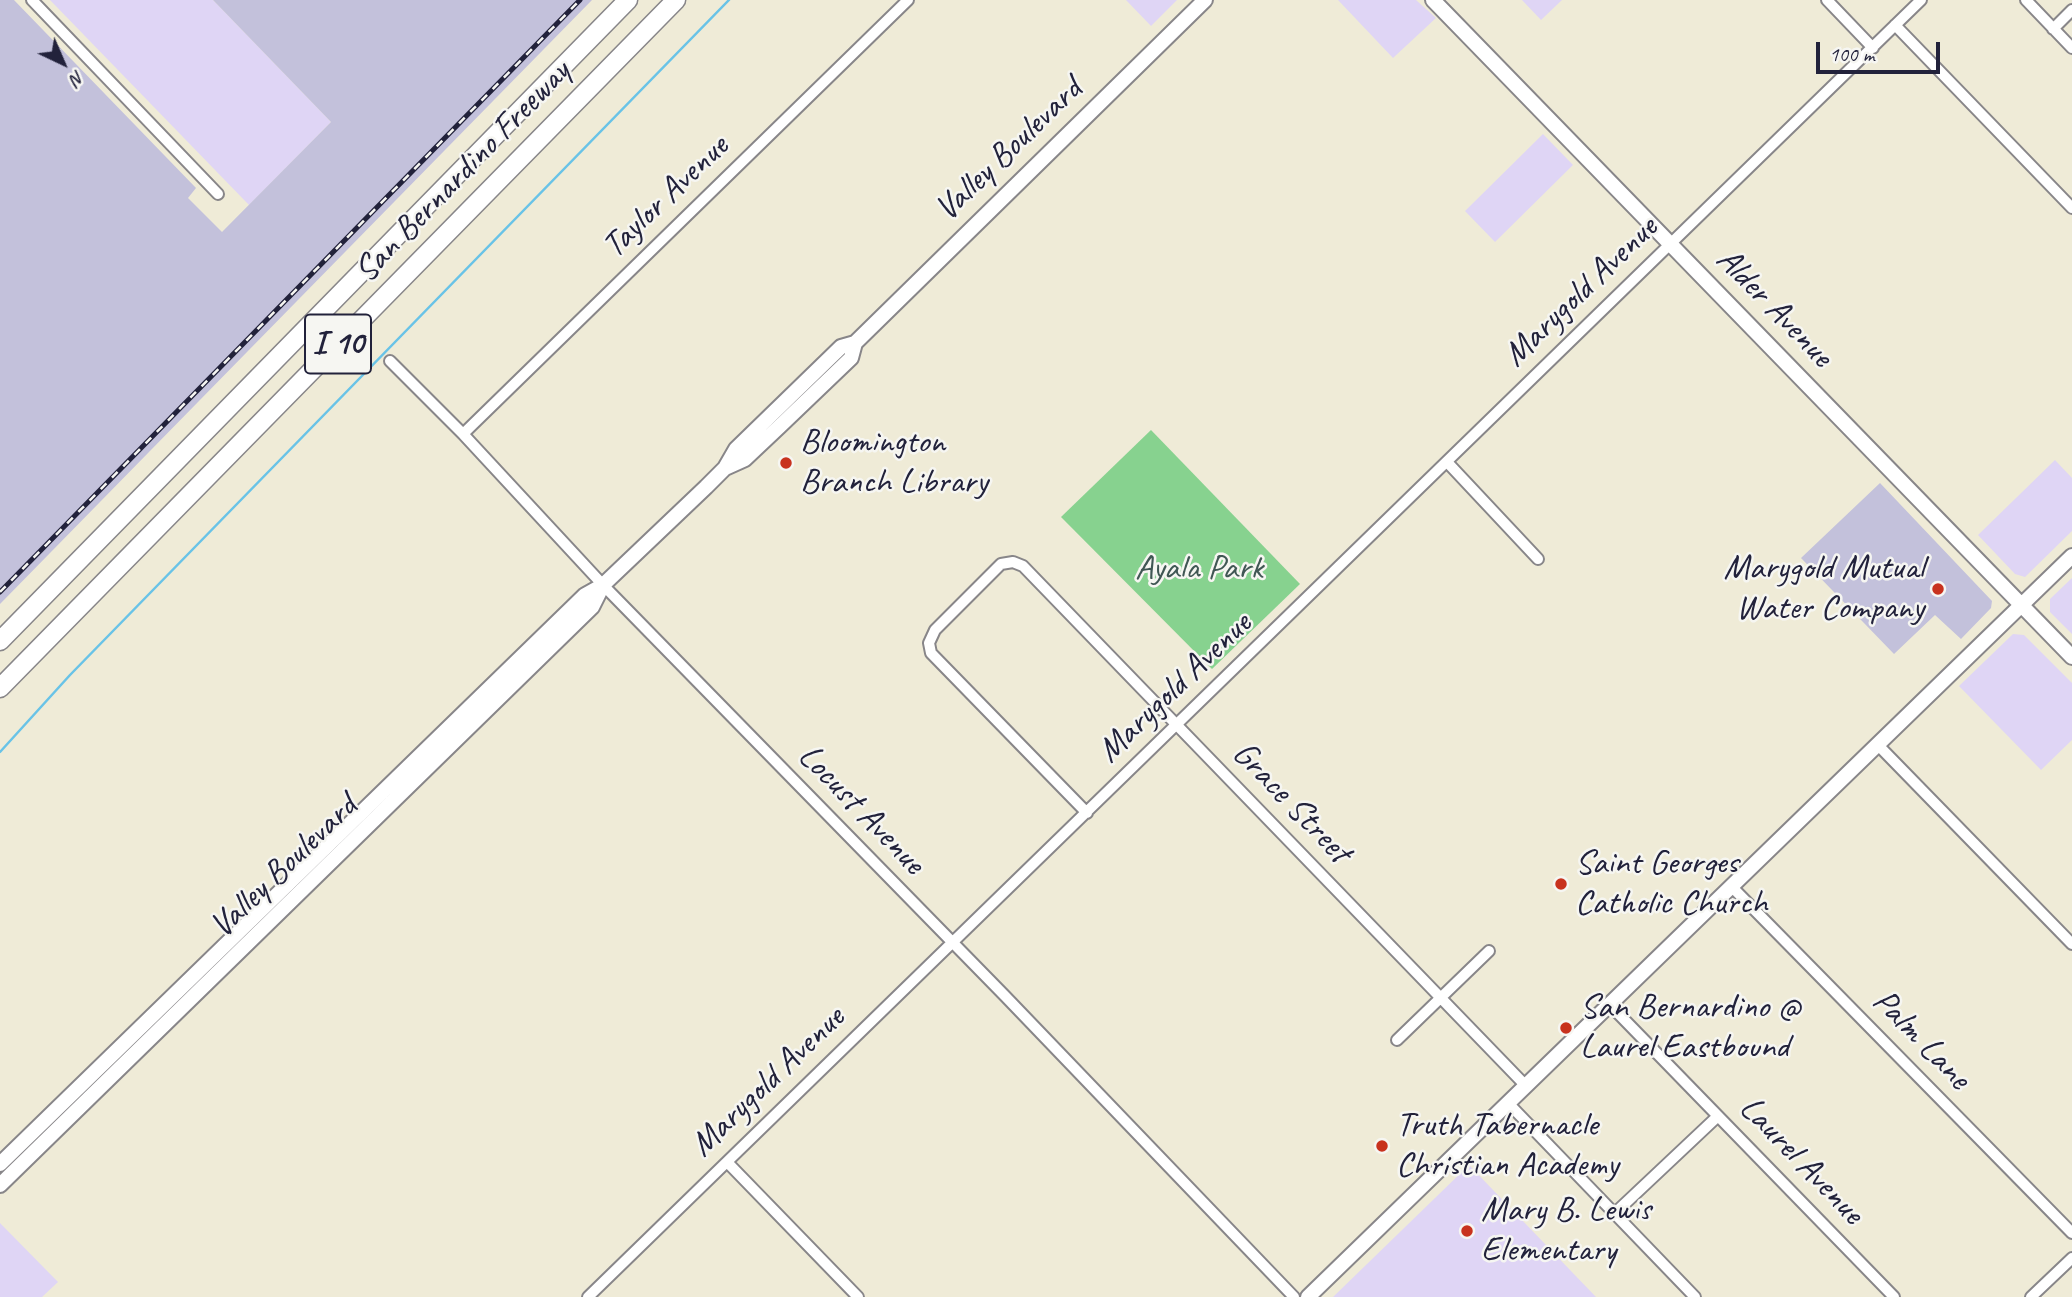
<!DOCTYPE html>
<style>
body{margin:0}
#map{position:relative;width:2072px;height:1297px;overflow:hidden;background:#efebd7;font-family:Caveat,sans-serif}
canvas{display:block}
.north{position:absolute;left:28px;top:28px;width:70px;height:70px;-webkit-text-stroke:5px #f6f6f2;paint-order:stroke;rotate:136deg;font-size:19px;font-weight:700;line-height:28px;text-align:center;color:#22223b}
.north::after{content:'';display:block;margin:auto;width:24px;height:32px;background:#22223b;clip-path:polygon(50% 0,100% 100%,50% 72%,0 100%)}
.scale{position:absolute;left:1816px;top:42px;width:124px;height:32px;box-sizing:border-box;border:4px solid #22223b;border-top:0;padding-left:9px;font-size:21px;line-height:24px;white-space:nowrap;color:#22223b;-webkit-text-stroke:5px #f6f6f2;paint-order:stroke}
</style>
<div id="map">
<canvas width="2072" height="1297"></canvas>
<div class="north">N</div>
<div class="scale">100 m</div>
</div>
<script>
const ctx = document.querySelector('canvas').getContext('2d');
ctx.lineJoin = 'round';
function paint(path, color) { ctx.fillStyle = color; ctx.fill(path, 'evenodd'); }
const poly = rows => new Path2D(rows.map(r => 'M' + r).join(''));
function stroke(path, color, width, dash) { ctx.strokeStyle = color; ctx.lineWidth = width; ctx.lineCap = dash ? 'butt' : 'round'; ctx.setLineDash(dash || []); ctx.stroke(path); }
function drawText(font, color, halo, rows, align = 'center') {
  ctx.font = font + ' Caveat,sans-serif'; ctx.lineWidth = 5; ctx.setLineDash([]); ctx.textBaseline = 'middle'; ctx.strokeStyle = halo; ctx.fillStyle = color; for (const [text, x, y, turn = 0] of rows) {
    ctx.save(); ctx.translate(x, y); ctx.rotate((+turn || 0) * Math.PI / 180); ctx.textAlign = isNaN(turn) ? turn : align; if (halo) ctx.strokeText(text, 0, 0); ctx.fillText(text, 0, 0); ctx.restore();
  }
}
const built = poly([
 [50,0,213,0,331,122,249,205],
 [1126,0,1177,0,1151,26],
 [1338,0,1416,0,1436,18,1393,58],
 [1522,0,1562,0,1541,20],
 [1543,134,1573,165,1495,242,1465,211],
 [2055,460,2072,478,2072,531,2025,577,2015,574,1978,535],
 [2072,578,2072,634,2050,612,2050,599],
 [2013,634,2024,635,2072,683,2072,740,2041,770,1959,686],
 [1469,1165,1596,1297,1333,1297],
 [0,1223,58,1282,42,1297,0,1297]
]);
const industrial = poly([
 [0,0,14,0,196,188,188,198,222,232,331,122,213,0,592,0,0,604],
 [1880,483,1992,601,1991,608,1961,639,1935,615,1894,654,1801,558]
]);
const green = poly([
 [1151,430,1300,584,1212,669,1061,517]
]);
const stream = poly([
 [0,752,70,675,729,0]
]);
const minor = poly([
 [32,0,218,194],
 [1827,0,1873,48],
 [2026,0,2072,48],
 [1895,25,2072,208],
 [2053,29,2072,10],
 [390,361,463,434,603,585,1005,996,1294,1297],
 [463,434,908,0],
 [1447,462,1538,559],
 [1877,744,2072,944],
 [1087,813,931,653,929,643,935,630,1001,564,1013,562,1023,566,1526,1086],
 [1731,886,2072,1233],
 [1610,1005,1894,1297],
 [1397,1040,1489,951],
 [1508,1103,1695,1297],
 [727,1162,858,1297],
 [1615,1213,1718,1116],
 [588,1297,1921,0],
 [2031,1297,2072,1258]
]);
const major = poly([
 [1433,0,2072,657],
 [725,468,745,459,780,426,851,358,855,343],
 [0,1164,585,595,603,585,706,487,725,468,736,449,841,347,855,343,1205,0],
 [0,1185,592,607,603,585],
 [1308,1297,2072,556]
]);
const highway = poly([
 [0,641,628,0],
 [0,688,676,0]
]);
const rail = poly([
 [0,592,580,0]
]);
const markers = [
 [786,463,7,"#c8321e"],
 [1938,589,7,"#c8321e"],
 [1561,884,7,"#c8321e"],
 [1566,1028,7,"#c8321e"],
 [1382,1146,7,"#c8321e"],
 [1467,1231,7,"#c8321e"]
];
const shields = [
 [338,344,66]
];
const shieldNames = [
 ["I 10",338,344]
];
const streetNames = [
 ["Valley Boulevard",1009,150,-44],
 ["San Bernardino Freeway",463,172,-46],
 ["Taylor Avenue",666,197,-44],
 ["Marygold Avenue",1581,292,-44],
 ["Alder Avenue",1774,308,46],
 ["Marygold Avenue",1175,688,-44],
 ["Grace Street",1291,803,46],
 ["Locust Avenue",861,810,46],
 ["Valley Boulevard",284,867,-44],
 ["Palm Lane",1921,1040,46],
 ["Marygold Avenue",768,1082,-44],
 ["Laurel Avenue",1801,1161,46]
];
const poiNames = [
 ["Bloomington",800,443],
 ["Branch Library",800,483],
 ["Marygold Mutual",1924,569,"right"],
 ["Water Company",1924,609,"right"],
 ["Saint Georges",1575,864],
 ["Catholic Church",1575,904],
 ["San Bernardino @",1580,1008],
 ["Laurel Eastbound",1580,1048],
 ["Truth Tabernacle",1396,1126],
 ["Christian Academy",1396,1166],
 ["Mary B. Lewis",1481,1211],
 ["Elementary",1481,1251]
];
const parkNames = [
 ["Ayala Park",1199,569]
];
paint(built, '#dfd5f5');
paint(industrial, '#c3c1db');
paint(green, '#87d28f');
stroke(stream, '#69c3e7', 2.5);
stroke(minor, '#888689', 14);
stroke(major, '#888689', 18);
stroke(highway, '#888689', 21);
stroke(minor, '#fff', 10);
stroke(major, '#fff', 14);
stroke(highway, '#fff', 18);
stroke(rail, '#22223b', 5);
stroke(rail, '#f6f6f2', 2.5, [8]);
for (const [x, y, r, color] of markers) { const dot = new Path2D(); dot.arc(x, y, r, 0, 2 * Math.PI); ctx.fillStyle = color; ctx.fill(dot); stroke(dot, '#f6f6f2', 2.5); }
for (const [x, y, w] of shields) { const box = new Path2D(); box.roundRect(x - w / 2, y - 29.5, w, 59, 5); ctx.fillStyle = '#f6f6f2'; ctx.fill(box); stroke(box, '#22223b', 2); }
drawText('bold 33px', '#22223b', null, shieldNames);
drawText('35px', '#22223b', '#f6f6f2', streetNames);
drawText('35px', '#22223b', '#f6f6f2', poiNames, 'left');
drawText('35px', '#405754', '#f6f6f2', parkNames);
</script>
